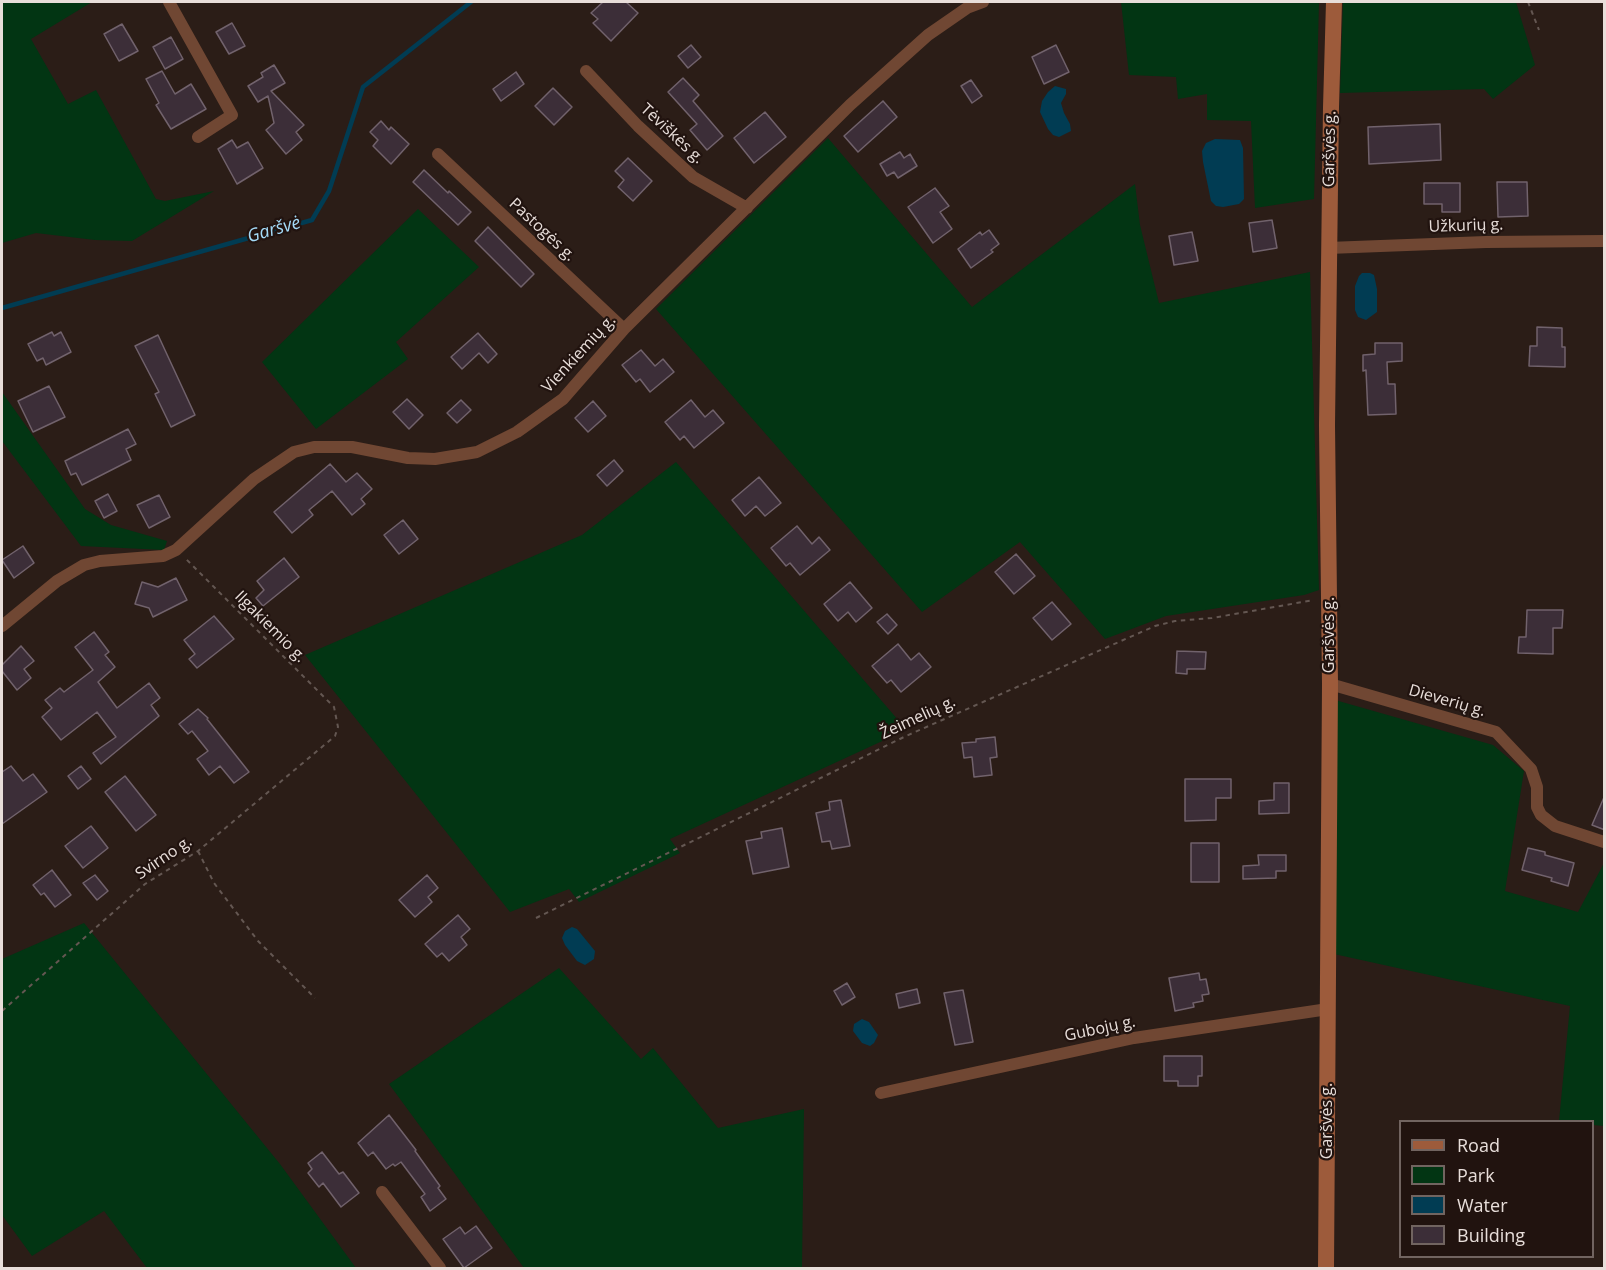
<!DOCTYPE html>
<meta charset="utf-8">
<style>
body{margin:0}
#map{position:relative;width:1606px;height:1270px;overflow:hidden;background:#2b1d17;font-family:"Open Sans",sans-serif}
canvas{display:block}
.frame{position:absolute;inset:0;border:3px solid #e8deda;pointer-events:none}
.legend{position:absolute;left:1399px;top:1120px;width:195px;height:138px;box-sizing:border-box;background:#21130f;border:2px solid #716460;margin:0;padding:8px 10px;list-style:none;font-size:18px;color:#e8deda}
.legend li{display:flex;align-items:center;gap:12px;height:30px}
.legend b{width:30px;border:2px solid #716460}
</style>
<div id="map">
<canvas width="1606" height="1270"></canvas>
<div class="frame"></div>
<ul class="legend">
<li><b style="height:8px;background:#9d5b3b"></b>Road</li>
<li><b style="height:16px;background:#023513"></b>Park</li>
<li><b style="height:16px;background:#013c53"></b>Water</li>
<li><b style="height:16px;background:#3c2e38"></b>Building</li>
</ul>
</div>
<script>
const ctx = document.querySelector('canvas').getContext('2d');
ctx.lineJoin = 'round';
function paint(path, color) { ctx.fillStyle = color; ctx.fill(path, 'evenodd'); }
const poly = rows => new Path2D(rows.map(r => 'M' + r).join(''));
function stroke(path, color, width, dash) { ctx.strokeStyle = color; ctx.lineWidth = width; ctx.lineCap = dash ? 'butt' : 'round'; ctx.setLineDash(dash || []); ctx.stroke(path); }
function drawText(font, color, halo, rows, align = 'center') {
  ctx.font = font + ' "Open Sans",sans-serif'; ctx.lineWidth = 4.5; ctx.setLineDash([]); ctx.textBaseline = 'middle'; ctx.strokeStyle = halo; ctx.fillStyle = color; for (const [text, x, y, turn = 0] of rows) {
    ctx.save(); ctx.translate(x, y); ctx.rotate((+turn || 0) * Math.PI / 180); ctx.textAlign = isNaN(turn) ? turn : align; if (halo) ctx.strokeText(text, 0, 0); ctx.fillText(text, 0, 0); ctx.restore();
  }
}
const green = poly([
 [2,2,92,2,31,39,68,104,96,90,156,199,165,201,214,191,132,241,95,240,36,233,2,243],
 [1121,2,1319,2,1314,199,1255,208,1251,121,1207,120,1207,94,1178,99,1176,77,1129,75],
 [1343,2,1516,2,1535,65,1493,99,1484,89,1340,93],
 [828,138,972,307,1135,184,1140,225,1159,303,1310,272,1319,590,1304,595,1166,616,1105,639,1020,542,922,612,656,309],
 [418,209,479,267,396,342,408,359,316,429,262,362],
 [2,392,85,509,111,525,167,541,164,550,81,546,2,441],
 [676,462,899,721,904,731,670,839,680,853,579,902,569,889,510,912,305,655,582,535],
 [1335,700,1493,745,1524,771,1505,891,1578,912,1604,863,1604,1126,1593,1125,1592,1122,1559,1121,1570,1006,1334,954],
 [84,923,280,1164,356,1268,147,1268,104,1211,32,1256,2,1215,2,959],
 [559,968,641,1059,653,1048,718,1128,804,1109,802,1268,524,1268,389,1084]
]);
const water = poly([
 [1055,86,1066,89,1066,94,1061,103,1064,113,1070,124,1071,131,1059,137,1053,135,1048,129,1040,112,1042,101,1048,92],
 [1215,139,1240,140,1243,148,1244,199,1239,204,1223,207,1216,206,1211,201,1203,162,1202,151,1206,143],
 [1362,273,1370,273,1374,275,1377,289,1377,312,1366,320,1358,317,1355,310,1355,286,1359,276],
 [572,927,577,929,595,951,594,959,585,965,577,961,565,945,562,938,565,931],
 [862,1019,869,1022,878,1035,874,1043,870,1046,862,1043,853,1031,854,1024]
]);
const stream = poly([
 [2,308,312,220,329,191,363,87,471,2]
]);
const building = poly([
 [603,2,626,2,638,13,611,41,593,23,598,19,591,13,603,2],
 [232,23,245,46,229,54,216,32,232,23],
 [122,24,138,51,119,61,104,34,122,24],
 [171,37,183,59,165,69,153,47,171,37],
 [691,45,701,57,688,68,678,56,691,45],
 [1056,45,1069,72,1044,84,1032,57,1056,45],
 [274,65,285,83,271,91,304,125,296,132,302,140,286,154,266,130,274,123,268,96,258,102,248,86,263,77,261,73,274,65],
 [162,71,175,94,191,84,206,109,171,129,156,105,159,103,146,79,162,71],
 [516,72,524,84,501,101,493,89,516,72],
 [683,78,699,95,693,101,723,136,707,150,690,130,697,124,668,92,683,78],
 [971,80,982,96,972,103,961,86,971,80],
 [553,88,572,107,554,125,535,106,553,88],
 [883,101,897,117,858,152,844,136,883,101],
 [765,112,786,137,754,163,734,138,765,112],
 [381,121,389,130,391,127,409,144,391,164,373,146,378,140,370,132,381,121],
 [1440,124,1441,160,1369,164,1368,127,1440,124],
 [232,140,237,148,248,142,263,168,237,184,218,149,232,140],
 [900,152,904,158,910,154,917,166,898,178,894,172,887,176,880,164,900,152],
 [628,158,652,181,633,201,618,187,624,180,615,171,628,158],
 [424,170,448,193,449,191,471,212,458,225,413,182,424,170],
 [1497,182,1527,182,1528,216,1498,217,1497,182],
 [1424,183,1460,183,1460,212,1442,212,1442,204,1424,204,1424,183],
 [935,188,949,206,940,212,952,229,933,243,908,207,935,188],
 [1272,220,1277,248,1253,252,1249,223,1272,220],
 [488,227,534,274,521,287,475,241,488,227],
 [989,230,999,244,991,250,993,252,971,268,958,249,980,232,982,235,989,230],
 [1192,232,1198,261,1174,265,1169,236,1192,232],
 [1537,327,1562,328,1562,347,1565,347,1565,367,1529,366,1530,346,1537,346,1537,327],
 [52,332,54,336,61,332,71,352,46,365,43,358,37,361,28,344,52,332],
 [478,333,497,354,488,363,479,353,462,369,451,357,478,333],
 [158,335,195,415,171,427,155,394,159,392,135,346,158,335],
 [1375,343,1402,343,1402,361,1387,362,1388,384,1395,384,1396,414,1368,415,1366,370,1363,371,1363,355,1375,354,1375,343],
 [641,350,655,366,663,359,674,372,650,392,640,379,636,382,622,365,641,350],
 [49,386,65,417,33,432,18,401,49,386],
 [407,399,423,415,409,429,393,412,407,399],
 [461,400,471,410,457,423,447,413,461,400],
 [691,400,705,417,713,410,724,423,694,448,684,436,680,440,665,422,691,400],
 [593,401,606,416,588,432,575,418,593,401],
 [128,429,136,444,126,449,131,460,82,485,76,473,71,475,65,461,128,429],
 [614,460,623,471,607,486,597,475,614,460],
 [330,464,346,482,357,473,372,489,361,499,365,504,352,515,332,491,309,510,313,515,292,533,274,512,330,464],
 [759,477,781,503,765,516,756,506,745,516,732,500,759,477],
 [108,494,117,511,104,518,95,501,108,494],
 [159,495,170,517,149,528,137,505,159,495],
 [403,520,418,539,399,554,384,535,403,520],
 [797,526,812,544,819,537,830,550,800,575,790,563,786,566,771,548,797,526],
 [23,546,34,563,14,578,2,560,23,546],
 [1016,554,1035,576,1014,594,995,572,1016,554],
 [284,558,299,577,263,606,256,598,264,590,257,581,284,558],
 [176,578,187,600,153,617,149,608,135,604,142,582,158,587,176,578],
 [850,582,872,608,856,622,848,612,838,621,824,604,850,582],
 [1052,602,1071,624,1052,640,1033,618,1052,602],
 [1527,610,1563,610,1562,628,1553,628,1553,654,1518,653,1519,637,1526,637,1527,610],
 [887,614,897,625,888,634,877,622,887,614],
 [214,616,234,639,197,668,189,659,195,654,184,640,214,616],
 [94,632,109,652,105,655,115,667,98,682,117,708,149,683,160,698,151,705,159,716,101,764,93,753,116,737,97,712,61,740,42,717,52,708,45,700,60,688,64,692,93,670,75,647,94,632],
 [898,644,911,660,919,653,931,667,901,692,891,680,887,683,872,666,898,644],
 [21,646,34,661,24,669,31,678,17,690,2,671,2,665,21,646],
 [1177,651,1206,652,1205,669,1187,669,1187,674,1176,673,1177,651],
 [198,709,208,718,207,719,249,772,234,783,220,766,209,775,197,759,208,751,192,731,188,734,179,724,198,709],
 [995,737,997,757,990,758,992,775,974,777,972,757,964,758,962,743,976,742,976,739,995,737],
 [11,766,23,781,33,774,47,792,2,824,2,772,11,766],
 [81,766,91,779,78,789,68,776,81,766],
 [125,776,156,815,136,831,105,792,125,776],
 [1185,779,1231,779,1231,798,1216,798,1216,820,1185,821,1185,779],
 [1274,783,1289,783,1289,813,1259,814,1259,801,1274,800,1274,783],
 [1605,795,1605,830,1592,825,1605,795],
 [841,800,850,846,832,849,830,841,822,842,816,813,830,810,829,802,841,800],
 [91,826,108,848,83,868,65,846,91,826],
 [782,828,789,867,753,874,746,841,762,838,761,832,782,828],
 [1191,843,1219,843,1219,882,1191,882,1191,843],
 [1528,848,1545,852,1545,855,1574,863,1568,886,1551,881,1552,878,1522,870,1528,848],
 [1258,855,1286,855,1286,871,1276,871,1276,878,1243,879,1243,866,1259,865,1258,855],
 [52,870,71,895,55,907,44,893,41,895,33,885,52,870],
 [95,875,108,891,97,900,83,883,95,875],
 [427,875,438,888,428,897,432,902,415,917,399,900,427,875],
 [458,915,470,929,461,937,467,945,449,961,442,953,437,957,425,944,458,915],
 [1199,973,1200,980,1206,979,1209,994,1202,995,1203,1001,1193,1003,1194,1007,1175,1011,1169,978,1199,973],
 [847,983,855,997,842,1005,834,991,847,983],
 [917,989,920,1003,899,1008,896,994,917,989],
 [963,990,973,1042,955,1045,944,993,963,990],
 [1164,1056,1202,1056,1202,1076,1198,1076,1198,1086,1178,1086,1178,1081,1164,1081,1164,1056],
 [389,1115,416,1150,415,1151,440,1186,438,1188,446,1199,430,1211,421,1197,425,1194,401,1162,395,1166,393,1164,386,1169,373,1152,368,1156,358,1143,389,1115],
 [322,1152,339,1174,343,1172,359,1193,341,1207,323,1183,319,1187,308,1173,312,1169,308,1163,322,1152],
 [476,1226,492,1248,464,1268,443,1239,460,1227,465,1234,476,1226]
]);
const path = poly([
 [1528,2,1539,30],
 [198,851,214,883,258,941,315,998],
 [536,918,906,736,1155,626,1175,621,1212,618,1314,600],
 [2,1011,145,884,198,851,335,736,338,727,334,707,185,558]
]);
const street = poly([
 [169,2,232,115,198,137],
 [586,71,638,126,693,177,747,208],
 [438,154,624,329],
 [1328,248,1486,242,1604,241],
 [2,626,57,581,84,565,100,561,163,556,176,550,254,479,294,452,314,447,352,447,408,458,435,459,477,452,517,432,563,399,624,329,850,105,928,35,967,8,983,2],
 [1330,684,1496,732,1531,769,1537,787,1537,807,1541,815,1555,826,1604,842],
 [881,1093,1134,1038,1328,1009],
 [382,1192,440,1268]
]);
const secondary = poly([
 [1326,1268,1330,684,1327,425,1331,107,1334,2]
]);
const streetNames = [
 ["Tėviškės g.",672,134,43],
 ["Garšvės g.",1330,149,-89],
 ["Užkurių g.",1466,226,-2],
 ["Pastogės g.",542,230,43],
 ["Vienkiemių g.",579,354,-47],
 ["Ilgakiemio g.",270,627,45],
 ["Garšvės g.",1329,635,-90],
 ["Dieverių g.",1447,701,16],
 ["Žeimelių g.",918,718,-25],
 ["Svirno g.",164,858,-34],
 ["Gubojų g.",1100,1029,-12],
 ["Garšvės g.",1327,1121,-90]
];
const waterNames = [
 ["Garšvė",274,230,-16]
];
paint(green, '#023513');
paint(water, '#013c53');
stroke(stream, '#013c53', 4.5);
paint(building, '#3c2e38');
stroke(building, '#71626c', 1.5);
stroke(path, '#645752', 2, [4.5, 4.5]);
stroke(street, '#704733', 12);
stroke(secondary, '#9d5b3b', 16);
drawText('16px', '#e8deda', '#21130f', streetNames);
drawText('italic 18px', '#a4daf7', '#21130f', waterNames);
</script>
